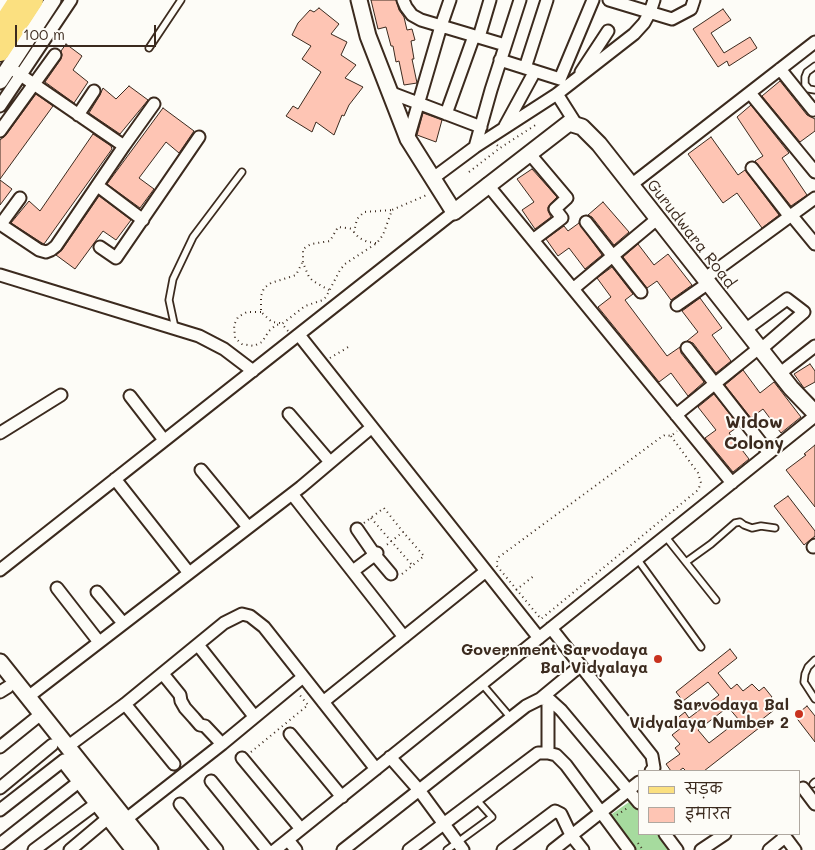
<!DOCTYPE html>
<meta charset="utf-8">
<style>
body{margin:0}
#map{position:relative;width:815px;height:850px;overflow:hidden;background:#fdfcf7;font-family:Mali,"Playpen Sans Deva",sans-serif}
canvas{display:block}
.legend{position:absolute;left:638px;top:770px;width:162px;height:65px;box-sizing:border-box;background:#fdfcf7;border:1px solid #afa8a0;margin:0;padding:6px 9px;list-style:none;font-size:15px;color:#3b2a1e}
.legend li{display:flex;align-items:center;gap:10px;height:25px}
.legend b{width:25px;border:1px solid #afa8a0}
.scale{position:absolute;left:15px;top:25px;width:141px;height:22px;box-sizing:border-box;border:2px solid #3b2a1e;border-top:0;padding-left:6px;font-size:15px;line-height:18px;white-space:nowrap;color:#3b2a1e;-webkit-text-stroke:4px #fdfcf7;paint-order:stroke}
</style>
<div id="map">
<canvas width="815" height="850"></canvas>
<ul class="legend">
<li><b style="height:6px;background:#fbe080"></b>सड़क</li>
<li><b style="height:14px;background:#fec5b4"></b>इमारत</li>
</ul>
<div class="scale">100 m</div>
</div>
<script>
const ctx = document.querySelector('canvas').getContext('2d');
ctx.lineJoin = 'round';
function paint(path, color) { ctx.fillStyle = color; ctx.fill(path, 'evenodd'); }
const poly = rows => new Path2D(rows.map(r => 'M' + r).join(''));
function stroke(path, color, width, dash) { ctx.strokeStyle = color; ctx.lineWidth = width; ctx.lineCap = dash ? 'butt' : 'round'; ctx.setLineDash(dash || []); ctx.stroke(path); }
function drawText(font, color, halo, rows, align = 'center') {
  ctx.font = font + ' Mali,sans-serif'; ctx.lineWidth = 4; ctx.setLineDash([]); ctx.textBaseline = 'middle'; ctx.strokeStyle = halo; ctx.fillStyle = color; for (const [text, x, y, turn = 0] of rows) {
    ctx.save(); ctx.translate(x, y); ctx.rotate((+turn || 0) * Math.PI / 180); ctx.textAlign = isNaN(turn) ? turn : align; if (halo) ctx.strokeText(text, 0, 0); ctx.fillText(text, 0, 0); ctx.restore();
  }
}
const green = poly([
 [632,800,639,808,639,834,659,834,672,850,636,850,609,816]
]);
const building = poly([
 [371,0,396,0,399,10,404,17,407,30,412,29,415,40,411,41,414,59,412,59,417,83,404,85,399,61,396,62,393,46,391,46,386,27,378,29,371,0],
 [319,8,339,24,331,34,347,42,341,55,356,65,345,78,363,87,349,105,344,116,342,115,334,135,316,122,312,132,286,116,293,106,298,109,321,72,302,59,311,46,292,35,298,23,310,10,314,12,319,8],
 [723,9,731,20,711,33,724,53,750,37,757,48,729,66,727,61,718,67,693,29,723,9],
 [66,44,82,56,73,70,88,82,74,103,45,82,61,59,62,55,61,51,66,44],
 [780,81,807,115,815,119,815,131,800,142,762,96,780,81],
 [129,86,148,100,120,134,89,113,100,95,103,88,116,99,129,86],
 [36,94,53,106,0,179,0,140,6,135,36,94],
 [751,105,789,153,782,158,807,195,791,206,755,161,763,156,737,117,751,105],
 [163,108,194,131,179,153,166,142,139,178,154,189,140,208,107,184,163,108],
 [423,113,442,120,436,142,417,135,423,113],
 [93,134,111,146,112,149,44,244,42,243,11,223,29,201,40,211,93,134],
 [711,137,738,175,745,170,779,215,762,228,737,193,723,203,688,154,711,137],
 [532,169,557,197,548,207,548,211,551,217,535,229,522,210,534,202,517,179,532,169],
 [0,180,12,189,0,205,0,180],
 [99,196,131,220,116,240,103,231,75,269,56,255,62,250,99,196],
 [603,202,629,232,614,245,592,217,588,215,603,202],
 [579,223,602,255,585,269,569,248,558,256,546,239,564,226,568,231,579,223],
 [638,244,654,265,668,254,692,285,671,300,657,281,647,288,623,257,638,244],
 [612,267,633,294,625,300,667,356,680,347,681,353,704,382,688,396,671,373,659,382,598,307,611,297,597,278,612,267],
 [700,298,722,328,712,335,731,361,716,373,693,343,687,341,698,332,682,311,700,298],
 [810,364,815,371,815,382,804,388,794,374,810,364],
 [743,370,760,393,774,382,801,417,781,433,763,409,751,418,725,385,743,370],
 [714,394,739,426,729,433,749,459,733,472,705,438,716,430,698,407,714,394],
 [815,445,815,507,786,470,806,455,804,454,815,445],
 [788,496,815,531,815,536,804,545,774,506,788,496],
 [730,649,737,658,718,673,731,689,737,684,743,691,752,684,759,691,764,687,772,697,767,702,774,710,756,724,759,728,704,771,686,771,683,768,679,771,671,771,666,764,680,754,675,748,680,744,672,735,681,728,675,720,685,712,689,718,719,695,708,682,683,701,676,692,730,649],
 [728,707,739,720,709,743,698,730,728,707],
 [807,706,815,716,815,742,795,716,807,706]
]);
const path = poly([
 [497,145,500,148,537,124],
 [469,172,500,148],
 [376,243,368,242,359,238,354,232,357,219,364,212,392,210],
 [329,290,313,281,309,277,303,263,303,249,311,244,330,241,338,227,354,229],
 [261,312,247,312,238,317,234,325,235,338,242,344,254,346,262,342,269,331,276,325,282,324],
 [280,323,272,322,261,312,261,296,264,288,271,283,296,275,302,263],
 [288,331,282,324,305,306,323,300,326,297,340,270,345,264,377,243,383,235,392,210,429,194],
 [330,358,350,346],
 [671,436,698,473,701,483,698,490,541,619,497,566,497,562,499,557,660,438,665,435,671,436,677,431],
 [371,518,412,565],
 [364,523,384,508,403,532,384,547],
 [402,574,424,556,403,532],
 [516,590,535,575],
 [251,752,308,705,298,693],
 [617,815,629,807],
 [638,843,643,850]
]);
const lane = poly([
 [149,48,181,0],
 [815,66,807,72,805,77,805,84,809,89,815,90],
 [175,328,169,300,173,279,193,237,242,172],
 [665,536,716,600],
 [638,560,701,647],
 [686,562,711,544,735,523,740,522,744,525,752,528,761,526,775,528],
 [815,660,808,667,805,674,804,682,815,699],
 [482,684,511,718],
 [813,784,815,782],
 [447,850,492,817,476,799]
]);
const street = poly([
 [403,0,406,7,412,15,421,20,505,45],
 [609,0,672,19,691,9,694,0],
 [479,37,490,0],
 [500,60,560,79,593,0],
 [525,68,547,0],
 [780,69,813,110,815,109],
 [581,72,608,31],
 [389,92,481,127],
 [750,93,815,172],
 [557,94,576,124],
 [0,106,71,0],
 [446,114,474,36],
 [78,115,94,91],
 [505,126,535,71],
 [0,131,55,55],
 [408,139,441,26,450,0],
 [124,146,154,104],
 [475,147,491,90,520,0],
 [529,153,567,198,555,209,562,218,533,240],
 [752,168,790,217],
 [432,179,475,147,557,94,634,34,644,23,650,12,654,0],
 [487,184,732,483],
 [631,185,815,42],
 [98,186,143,220],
 [792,216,815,244],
 [586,222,641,292],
 [0,224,39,250,46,252,51,250,56,246,124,146,9,67],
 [1,224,20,198],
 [100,247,116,258,199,137],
 [0,275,199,336,224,349,253,371],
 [704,279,815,198],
 [573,289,657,219],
 [677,305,707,284],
 [745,330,787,299,804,312,760,350],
 [299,335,539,638],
 [687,348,769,453],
 [779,374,815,346],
 [130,396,164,440],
 [289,414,330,462],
 [676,415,759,348],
 [0,433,61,395],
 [201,470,248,527],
 [115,479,189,573],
 [292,494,404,637],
 [357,529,375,555,391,574],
 [813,547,815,545],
 [0,570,454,212],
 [353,571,377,553],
 [57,588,99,642],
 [97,592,123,623],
 [551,628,652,756,654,768,651,771],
 [198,645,254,716],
 [163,674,180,695,181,701,185,708,194,718,200,725,205,726,222,744,303,677],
 [0,692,8,687],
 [28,697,301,487,372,427],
 [540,699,580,666],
 [323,702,486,571],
 [125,704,174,764],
 [290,734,342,797],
 [0,747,41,714],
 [67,747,125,704,224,623,242,614,250,616,264,627,376,769],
 [548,753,548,699],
 [390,757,419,790,463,850],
 [242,758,301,829],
 [211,781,267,850],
 [0,788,52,745],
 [803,788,815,804],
 [180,804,217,850],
 [0,810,64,760],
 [125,820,222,744],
 [665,834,677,850],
 [783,834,795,850],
 [288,840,296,850],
 [0,844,80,781],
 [34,850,97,803],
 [70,850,114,813],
 [275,850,815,416],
 [343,850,526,706,540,699,550,700,561,710,639,803],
 [409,850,538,753,548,753,556,755,566,765,629,850],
 [503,850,555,811,561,814,571,835,583,850],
 [553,850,639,782],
 [701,850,725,834],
 [769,850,785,837]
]);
const secondary = poly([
 [359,0,368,36,408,139,454,212,569,123,582,127,599,144,791,388,815,413],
 [0,8,5,0],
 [0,81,53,0],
 [0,662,150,850],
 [66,763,134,850]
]);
const primary = poly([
 [0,28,18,0],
 [0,52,34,0]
]);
const markers = [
 [658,659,5,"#c8321e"],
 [799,714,5,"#c8321e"]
];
const streetNames = [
 ["Gurudwara Road",691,234,52]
];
const poiNames = [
 ["Government Sarvodaya",648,650],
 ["Bal Vidyalaya",648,668],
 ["Sarvodaya Bal",789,705],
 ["Vidyalaya Number 2",789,723]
];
const neighbourhoodNames = [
 ["Widow",754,422],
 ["Colony",754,443]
];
paint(green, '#a6db9e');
paint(building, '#fec5b4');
stroke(building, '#3b2a1e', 1);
stroke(lane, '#3b2a1e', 9);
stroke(street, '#3b2a1e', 15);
stroke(secondary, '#3b2a1e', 19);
stroke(primary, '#3b2a1e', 21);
stroke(path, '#3b2a1e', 2, [1, 4]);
stroke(lane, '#fdfcf7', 5.5);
stroke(street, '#fdfcf7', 11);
stroke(secondary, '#fdfcf7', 15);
stroke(primary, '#fbe080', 18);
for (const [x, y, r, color] of markers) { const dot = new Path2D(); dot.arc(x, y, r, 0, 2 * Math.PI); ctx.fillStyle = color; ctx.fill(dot); stroke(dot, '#fdfcf7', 2); }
drawText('16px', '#3b2a1e', '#fdfcf7', streetNames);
drawText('bold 16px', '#3b2a1e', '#fdfcf7', poiNames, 'right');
drawText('bold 18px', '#3b2a1e', '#fdfcf7', neighbourhoodNames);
</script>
